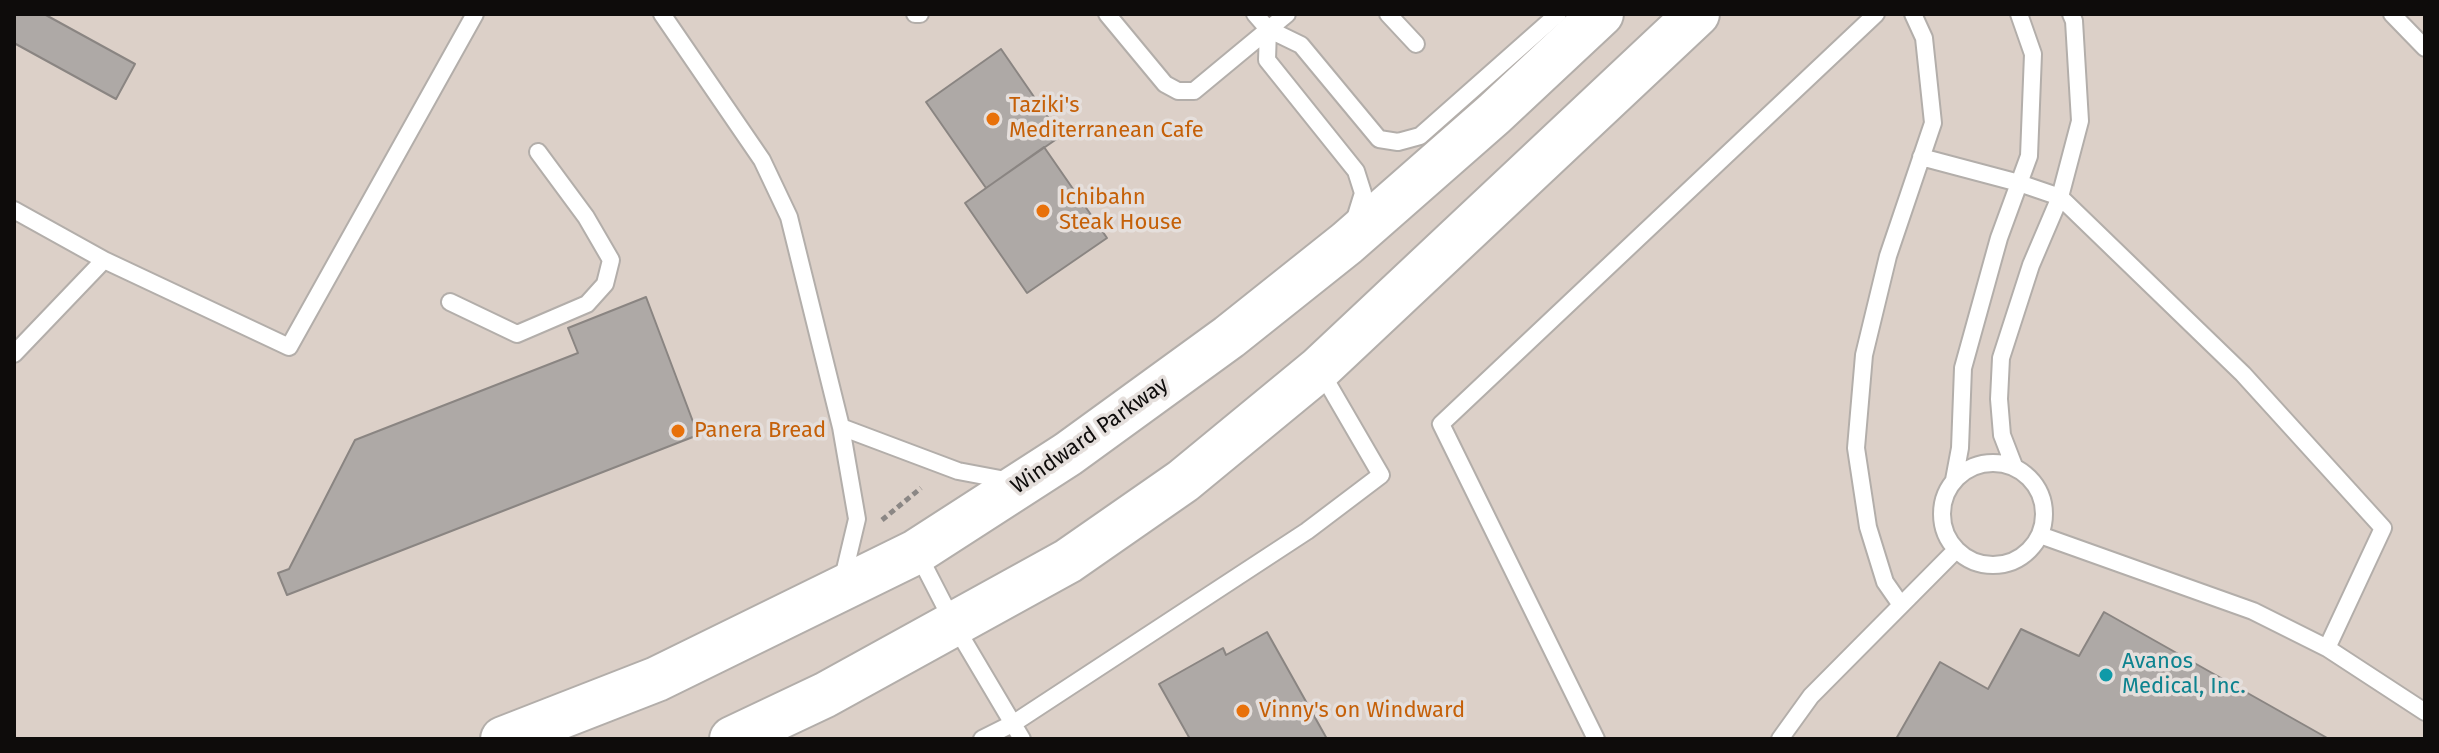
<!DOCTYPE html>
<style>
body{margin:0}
#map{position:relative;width:2439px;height:753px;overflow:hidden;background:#e5dfdc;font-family:"Fira Sans",sans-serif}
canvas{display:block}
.frame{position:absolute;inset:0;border:16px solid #0e0c0b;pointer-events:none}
</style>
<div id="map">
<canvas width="2439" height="753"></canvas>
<div class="frame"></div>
</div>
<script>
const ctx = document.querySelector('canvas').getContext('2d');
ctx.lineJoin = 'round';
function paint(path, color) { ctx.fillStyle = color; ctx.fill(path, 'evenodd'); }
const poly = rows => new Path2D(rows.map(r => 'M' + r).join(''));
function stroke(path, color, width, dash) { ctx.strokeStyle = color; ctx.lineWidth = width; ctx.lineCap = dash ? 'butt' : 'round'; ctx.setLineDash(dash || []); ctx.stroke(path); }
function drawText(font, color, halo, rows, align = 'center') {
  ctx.font = font + ' "Fira Sans",sans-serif'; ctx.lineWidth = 7; ctx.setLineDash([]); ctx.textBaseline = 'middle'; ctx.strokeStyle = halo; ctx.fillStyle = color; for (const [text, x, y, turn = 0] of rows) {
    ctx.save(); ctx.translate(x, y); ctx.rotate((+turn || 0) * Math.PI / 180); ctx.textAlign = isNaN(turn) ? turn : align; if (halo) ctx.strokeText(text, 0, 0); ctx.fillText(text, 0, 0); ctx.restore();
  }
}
const built = poly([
 [14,14,2425,14,2425,739,14,739]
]);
const building = poly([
 [14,14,44,14,135,64,116,99,14,43,14,14],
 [1001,49,1061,136,986,188,926,102,1001,49],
 [1044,147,1107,238,1027,293,965,203,1044,147],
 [646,297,698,435,287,595,278,573,289,569,355,440,578,353,568,328,646,297],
 [2104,612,2329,739,1896,739,1940,662,1988,689,2021,629,2079,656,2104,612],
 [1267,632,1327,739,1190,739,1159,684,1223,648,1226,655,1267,632]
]);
const path = poly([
 [882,520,921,488]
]);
const service = poly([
 [662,14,762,160,789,217,841,427,857,519,842,582],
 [915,14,920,14],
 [1107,14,1165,84,1178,91,1194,91,1287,14],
 [1255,14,1268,29,1301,45,1379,139,1398,142,1420,136,1558,14],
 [1388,14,1416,44],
 [2392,14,2425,48],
 [1268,29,1267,60,1356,171,1363,193,1354,222],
 [1921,157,2019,183,2060,197,2243,374,2383,528,2327,648],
 [14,210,104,260],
 [450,302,517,334,587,304,605,284,611,260,586,217,538,152],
 [14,354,104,260,289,347,475,14],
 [841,427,958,471,1011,481],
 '1942 514a51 51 0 1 1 102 0a51 51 0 1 1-102 0Z',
 [2014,466,2002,435,1999,399,2001,358,2031,265,2060,197,2080,121,2074,21,2071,14],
 [1954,480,1960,448,1963,368,1999,238,2029,156,2033,54,2019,14],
 [2040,535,2253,611,2327,648,2425,712],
 [917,552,955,626,1022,739],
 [1901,605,1885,582,1868,527,1856,448,1864,355,1888,256,1933,123,1924,38,1913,14],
 [982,739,1014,723,1307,531,1381,475,1320,370],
 [1596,739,1441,424,1876,14],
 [1780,739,1811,696,1956,550]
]);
const secondary = poly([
 [503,739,657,679,916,552,1068,454,1229,337,1347,243,1494,114,1601,14],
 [732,739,825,695,1068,561,1183,481,1319,369,1697,14]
]);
const markers = [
 [993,119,8,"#e8710a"],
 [1043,211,8,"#e8710a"],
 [678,431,8,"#e8710a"],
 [2106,675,8,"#0f9aa8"],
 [1243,711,8,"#e8710a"]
];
const foodNames = [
 ["Taziki's",1009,106],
 ["Mediterranean Cafe",1009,131],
 ["Ichibahn",1059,198],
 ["Steak House",1059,223],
 ["Panera Bread",694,431],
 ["Vinny's on Windward",1259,711]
];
const streetNames = [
 ["Windward Parkway",1090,436,-35]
];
const cultureNames = [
 ["Avanos",2122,662],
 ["Medical, Inc.",2122,687]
];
paint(built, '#dcd0c8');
paint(building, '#aea9a6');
stroke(building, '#8a8582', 2);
stroke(service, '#b3aeaa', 20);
stroke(secondary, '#b3aeaa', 48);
stroke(path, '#8b8785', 5, [6, 4]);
stroke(service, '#fff', 16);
stroke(secondary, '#fff', 44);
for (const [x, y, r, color] of markers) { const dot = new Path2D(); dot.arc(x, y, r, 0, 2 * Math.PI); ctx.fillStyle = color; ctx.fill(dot); stroke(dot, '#e5dfdc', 3); }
drawText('22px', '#c56008', '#e5dfdc', foodNames, 'left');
drawText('22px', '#0e0c0b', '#e5dfdc', streetNames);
drawText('22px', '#0d838f', '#e5dfdc', cultureNames, 'left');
</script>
